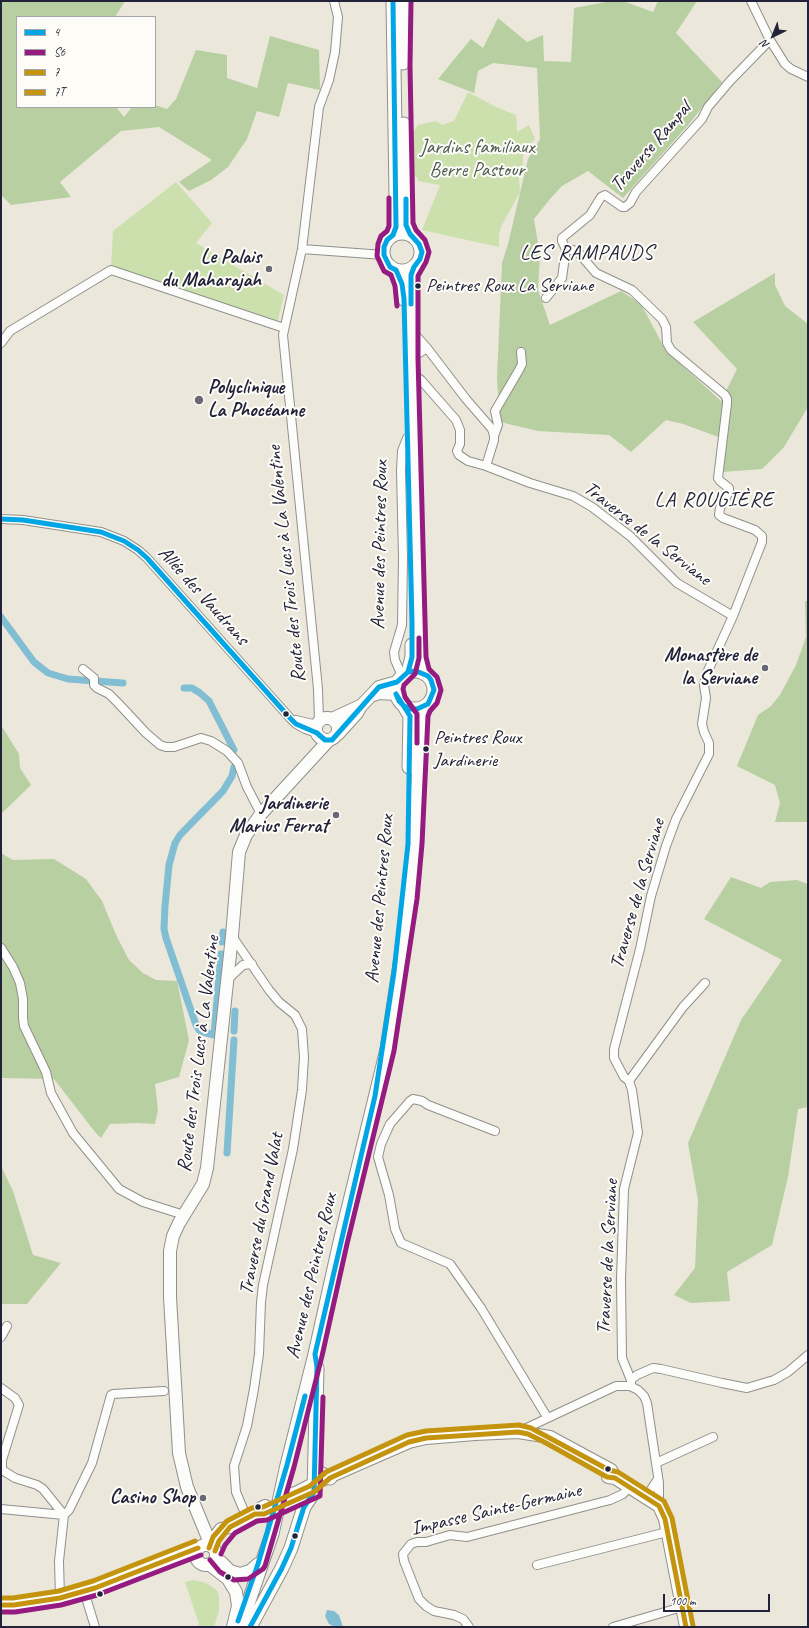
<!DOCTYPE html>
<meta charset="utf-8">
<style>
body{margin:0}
#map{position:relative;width:809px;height:1628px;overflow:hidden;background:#ebe8db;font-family:Caveat,sans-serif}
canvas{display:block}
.frame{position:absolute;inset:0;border:2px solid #22223b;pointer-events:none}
.legend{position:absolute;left:16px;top:16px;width:140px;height:92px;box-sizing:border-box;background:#fdfcf7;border:1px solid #a5a5ac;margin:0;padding:5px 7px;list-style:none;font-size:12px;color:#22223b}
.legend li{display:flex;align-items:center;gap:8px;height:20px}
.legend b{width:20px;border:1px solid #a5a5ac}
.north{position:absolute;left:753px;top:16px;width:40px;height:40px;-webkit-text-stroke:3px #fdfcf7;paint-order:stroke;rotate:223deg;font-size:11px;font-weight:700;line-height:16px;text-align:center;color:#22223b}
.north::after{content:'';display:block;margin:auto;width:14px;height:18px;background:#22223b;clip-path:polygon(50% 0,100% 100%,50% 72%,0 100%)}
.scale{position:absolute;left:663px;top:1594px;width:107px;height:18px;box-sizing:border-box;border:2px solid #22223b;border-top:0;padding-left:5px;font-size:12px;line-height:14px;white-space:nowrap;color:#22223b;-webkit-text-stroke:3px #fdfcf7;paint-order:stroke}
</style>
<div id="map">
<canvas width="809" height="1628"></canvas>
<div class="frame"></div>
<ul class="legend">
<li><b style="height:5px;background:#02a6e5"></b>4</li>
<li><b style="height:5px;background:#951b81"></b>S6</li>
<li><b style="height:5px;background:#c4940f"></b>7</li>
<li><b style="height:5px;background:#c4940f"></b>7T</li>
</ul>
<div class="north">N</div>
<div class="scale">100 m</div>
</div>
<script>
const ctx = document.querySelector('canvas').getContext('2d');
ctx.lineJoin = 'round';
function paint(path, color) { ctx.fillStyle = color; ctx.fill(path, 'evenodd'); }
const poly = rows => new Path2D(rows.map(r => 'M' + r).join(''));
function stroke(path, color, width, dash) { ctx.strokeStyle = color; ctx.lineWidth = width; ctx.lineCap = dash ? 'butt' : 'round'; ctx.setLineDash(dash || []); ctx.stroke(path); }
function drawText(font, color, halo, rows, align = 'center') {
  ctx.font = font + ' Caveat,sans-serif'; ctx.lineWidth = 4; ctx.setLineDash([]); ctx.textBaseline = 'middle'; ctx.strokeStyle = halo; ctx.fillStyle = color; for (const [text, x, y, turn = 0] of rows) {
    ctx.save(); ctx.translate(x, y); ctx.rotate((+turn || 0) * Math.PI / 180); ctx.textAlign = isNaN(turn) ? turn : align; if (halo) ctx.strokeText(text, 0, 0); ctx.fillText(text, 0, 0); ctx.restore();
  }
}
const green = poly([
 [468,92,496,107,516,115,517,132,529,125,535,139,523,152,523,170,519,177,520,192,501,227,499,235,499,247,422,230,440,185,418,181,418,178,412,175,411,136,418,125,436,121,442,125,454,121],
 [176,182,212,223,196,243,284,295,277,324,182,289,113,267,111,268,113,231],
 [194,1580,206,1583,214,1588,218,1592,219,1598,219,1611,214,1627,198,1627,199,1624,185,1582]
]);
const forest = poly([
 [1,1,125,1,115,17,17,17,17,107,116,107,124,117,132,107,155,107,155,105,167,109,176,99,196,50,227,55,227,78,257,88,270,36,319,50,320,90,288,83,279,117,257,111,247,139,228,167,211,180,189,191,179,182,212,160,159,127,121,131,60,182,71,197,11,205,1,195],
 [611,1,623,1,653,12,658,1,697,1,676,33,722,82,690,123,623,198,588,171,562,186,550,199,534,219,540,256,538,290,550,325,621,291,641,304,666,351,721,401,737,369,693,322,775,273,775,285,785,306,808,324,808,407,784,447,762,469,722,472,724,439,683,424,666,420,631,452,609,435,538,431,500,422,497,378,502,263,508,244,528,159,540,139,537,68,493,63,478,71,474,93,438,79,471,39,483,48,498,18,527,42,543,35,544,61,571,62,574,8],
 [805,601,808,601,808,822,775,822,780,803,775,785,737,766,758,715,771,706,780,695,796,665,806,637],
 [1,725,19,754,20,768,31,785,1,814],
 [1,853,13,860,54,859,86,879,102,901,117,937,129,960,143,973,156,980,177,981,189,1040,179,1077,155,1084,158,1110,155,1124,138,1123,110,1124,101,1138,95,1132,54,1079,1,1078],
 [731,877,761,888,770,882,797,880,808,884,808,1107,798,1109,788,1177,772,1245,727,1272,730,1301,691,1303,674,1295,695,1268,698,1200,688,1143,741,1020,782,960,704,919],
 [1,1166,13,1191,33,1255,61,1263,27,1304,1,1304]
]);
const water = poly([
 [327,1610,334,1611,339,1615,343,1627,335,1627,329,1624,325,1616]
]);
const canal = poly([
 [1,617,34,662,48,673,68,679,123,683],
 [184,688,192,688,200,693,209,701,234,750],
 [222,942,223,932],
 [221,954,214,1035,203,1032,199,1030,196,1025,166,938,164,929,165,906,169,865,175,843,180,835,223,791,232,776,234,767],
 [234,1031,235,1011],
 [227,1153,234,1040]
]);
const street = poly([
 [751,1,770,40,785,64,791,69,808,77],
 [302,249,384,255],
 [546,298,562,278,566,249],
 [411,330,427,348,466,399,492,429,494,436,494,440,486,466,530,483,573,496,592,507,630,536,677,583,733,616],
 [1,343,10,331,111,270,284,328],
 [411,358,427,348],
 [411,372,421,380,456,420,460,430,460,444,457,451,459,455,468,461,486,466],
 [494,436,498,425,495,411,519,370,522,364,521,352],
 [1,519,23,520,101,532,124,541,138,550,147,558,290,718,296,724,305,729,317,733],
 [83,669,94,678,94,685,97,688,109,694,118,703,146,733,160,745,166,747,174,747,201,738,211,741,227,751,238,763,247,787,261,814],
 [402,676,395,660,394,652,402,625,403,558,401,470,402,451,407,438],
 [296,720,317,725],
 [319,721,318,689,283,335,302,249,319,107,329,80,335,52,338,17,334,1],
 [232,936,269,990,279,1002,295,1015,302,1029,304,1057,302,1090,293,1149,263,1285,261,1302,259,1354,254,1389,247,1426,234,1466,236,1492,247,1518],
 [1,948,13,967,20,983,23,999,23,1018,24,1026,46,1072,51,1093,73,1133,119,1189,143,1202,184,1215],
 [227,980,243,965,252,964],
 [629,1081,683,1007,705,983],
 [495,1131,428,1105,422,1101,413,1099,410,1101,390,1124,381,1144,378,1157,389,1195,395,1229,401,1243,450,1264,481,1308,547,1417],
 [1,1337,7,1326],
 [631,1380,622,1358,621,1279,624,1189,638,1133,632,1090,629,1081,624,1077,614,1058,614,1049,640,949,651,896,666,846,676,819,709,754,709,743,704,732,702,724,706,698,704,685,706,675,733,616,762,542,762,536,755,530,723,518,719,515,720,508,729,492,729,488,720,481,718,478,727,404,727,399,725,395,671,350,667,343,666,327,662,319,632,290,596,273,577,251,566,249,562,241,562,238,590,215,601,197,605,195,622,207,625,207,630,203,636,192,702,119,708,107,730,81,770,40],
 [631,1383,631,1380,637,1375,653,1368,661,1369,722,1383,747,1388,774,1380,788,1372,808,1355],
 [1,1388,15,1398,19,1405,2,1460,2,1470,15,1478,37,1485,43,1489,64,1515,69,1510,92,1463,111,1395,113,1394,164,1391],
 [518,1432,616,1386,630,1386,638,1390,644,1396,647,1403,659,1483,659,1506],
 [656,1463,713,1437],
 [646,1497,658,1479],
 [1,1509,64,1515,59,1561,60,1598],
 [537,1565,667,1532],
 [84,1591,95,1627],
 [469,1627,463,1619,454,1615,434,1611,426,1606,419,1599,404,1561,403,1554,411,1544,417,1542,426,1542,450,1535,467,1537,610,1500,623,1494,629,1487],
 [613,1627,682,1607]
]);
const secondary = poly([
 [371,696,379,693,396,694],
 '316 729a11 11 0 1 1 22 0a11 11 0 1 1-22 0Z',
 [332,719,360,706],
 [338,734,357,713,361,706,379,687,397,682],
 [608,1477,615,1478,659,1506,665,1519,686,1627],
 [290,1496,315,1483,409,1442,426,1438,475,1434,518,1432,550,1437,611,1470,615,1478],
 '196 1555a10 10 0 1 1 20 0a10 10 0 1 1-20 0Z',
 [207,1545,208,1538,187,1487,179,1453,170,1297,170,1251,173,1236,179,1223,203,1184,207,1168,232,936,239,852,246,835,261,814,329,740],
 [209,1545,221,1529,230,1527,255,1514,261,1508,265,1506],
 [221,1562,230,1571,240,1574,250,1571,258,1564],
 [210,1565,228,1579,236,1592,238,1606,233,1627],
 [1,1605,14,1605,60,1598,95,1588,198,1548]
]);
const primary = poly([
 [403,63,404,1],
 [404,124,406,225,410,234],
 '383 252a19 19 0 1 1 38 0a19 19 0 1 1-38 0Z',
 [393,235,396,227,396,195,393,1],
 [414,267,411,275,411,358,419,658,423,673],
 [396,270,402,284,404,299],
 '396 690a19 19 0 1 1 38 0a19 19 0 1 1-38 0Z',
 [408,672,412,657,412,645],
 [404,706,410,716,409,767],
 [316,1471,330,1478],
 [293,1494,299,1498,304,1507],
 [240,1627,272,1534,287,1465,315,1354,340,1242,387,1049,410,898,415,844,421,715,424,707],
 [250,1627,282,1568,291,1548,304,1507,314,1492,317,1368]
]);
const secondaryBridge = poly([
 [264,1514,290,1503]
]);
const bus1 = poly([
 [393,1,396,227,393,235,387,240,384,247,384,255,390,267,396,270,402,284,404,299,412,622,412,657,408,672],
 [406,199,406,225,410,234,419,244,422,252,420,259,414,267,411,275,411,304],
 [1,519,23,520,101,532,124,541,138,550,147,558,290,718,296,724,317,733],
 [396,694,399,701,404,706,411,709,417,709,428,704,434,690,431,680,428,676,416,671,408,672,397,682],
 [317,733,325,740,332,740,379,687,397,682],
 [238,1621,258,1564,287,1465,305,1396],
 [250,1627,282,1568,291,1548,304,1507,314,1492,317,1367,315,1354,375,1096,394,972,408,844,410,716,396,694]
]);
const bus2 = poly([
 [389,198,389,226,387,231,381,236,378,244,377,256,384,271,391,275,395,286,397,306],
 [417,743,417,714,405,697,403,689,404,685,415,674,419,658,419,638],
 [221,1554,225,1545,235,1533,257,1521,267,1520,320,1496,323,1397],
 [210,1560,220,1572,234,1580,248,1579,263,1569,265,1566,294,1467,322,1356,347,1244,394,1051,417,899,422,844,428,716,430,711,437,703,441,690,437,677,429,669,426,657,418,358,418,276,426,262,429,252,425,240,416,230,413,223,410,66,411,1],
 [1,1612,15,1612,61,1605,97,1595,201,1555]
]);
const bus3 = poly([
 [215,1551,219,1541,230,1527,255,1514,264,1514,314,1492,330,1478,409,1442,426,1438,518,1432,528,1434,546,1443,607,1477,615,1478,659,1506,665,1519,686,1627],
 [1,1605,14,1605,60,1598,95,1588,198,1548]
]);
const bus4 = poly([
 [209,1548,213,1537,227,1521,252,1508,263,1507,310,1486,326,1472,407,1435,426,1431,519,1425,531,1428,609,1470,618,1472,664,1501,672,1518,693,1626],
 [1,1598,13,1598,59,1591,93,1581,195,1541]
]);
const markers = [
 [269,269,4,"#686773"],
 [418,286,3.5,"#22223b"],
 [199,400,5,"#686773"],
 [765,668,4,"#686773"],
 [286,714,3.5,"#22223b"],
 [426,749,3.5,"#22223b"],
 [336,815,4,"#686773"],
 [608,1469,3.5,"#22223b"],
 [203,1498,4,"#686773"],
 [258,1507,3.5,"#22223b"],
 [295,1536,3.5,"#22223b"],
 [228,1577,3.5,"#22223b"],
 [100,1594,3.5,"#22223b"]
];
const busNames = [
 ["Peintres Roux La Serviane",426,286],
 ["Peintres Roux",434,738],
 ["Jardinerie",434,761]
];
const streetNames = [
 ["Traverse Rampal",651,147,-49],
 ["Traverse de la Serviane",647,534,38],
 ["Avenue des Peintres Roux",380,545,-89],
 ["Route des Trois Lucs à La Valentine",287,564,-96],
 ["Allée des Vaudrans",203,596,48],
 ["Traverse de la Serviane",638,894,-74],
 ["Avenue des Peintres Roux",380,899,-85],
 ["Route des Trois Lucs à La Valentine",199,1054,-83],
 ["Traverse du Grand Valat",262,1214,-79],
 ["Traverse de la Serviane",608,1257,-87],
 ["Avenue des Peintres Roux",312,1276,-77],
 ["Impasse Sainte-Germaine",496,1510,-13]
];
const parkNames = [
 ["Jardins familiaux",477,148],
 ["Berre Pastour",477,171]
];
const poiNames = [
 ["Le Palais",261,258],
 ["du Maharajah",261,281],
 ["Polyclinique",208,388,"left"],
 ["La Phocéanne",208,411,"left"],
 ["Monastère de",757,656],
 ["la Serviane",757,679],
 ["Jardinerie",328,804],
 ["Marius Ferrat",328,827],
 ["Casino Shop",195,1498]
];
const neighbourhoodNames = [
 ["LES RAMPAUDS",587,253],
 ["LA ROUGIÈRE",714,500]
];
paint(green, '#cbe0ac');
paint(forest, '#b7cfa1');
paint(water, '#81bdd3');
stroke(canal, '#81bdd3', 7);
stroke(street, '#908f8c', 10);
stroke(secondary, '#908f8c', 14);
stroke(primary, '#908f8c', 15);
stroke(street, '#fcfcfa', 8);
stroke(secondary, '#fcfcfa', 12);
stroke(primary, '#fcfcfa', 13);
stroke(secondaryBridge, '#908f8c', 14, []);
stroke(secondaryBridge, '#fcfcfa', 12);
stroke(bus1, '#02a6e5', 5);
stroke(bus2, '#951b81', 5);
stroke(bus3, '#c4940f', 5);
stroke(bus4, '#c4940f', 5);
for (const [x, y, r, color] of markers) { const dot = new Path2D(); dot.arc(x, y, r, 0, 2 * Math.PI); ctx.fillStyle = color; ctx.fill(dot); stroke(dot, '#fdfcf7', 1.5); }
drawText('19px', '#22223b', '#fdfcf7', busNames, 'left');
drawText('20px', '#22223b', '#fdfcf7', streetNames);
drawText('20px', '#4d5951', '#fdfcf7', parkNames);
drawText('bold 20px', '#22223b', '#fdfcf7', poiNames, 'right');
ctx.letterSpacing = '1px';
drawText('21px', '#22223b', '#fdfcf7', neighbourhoodNames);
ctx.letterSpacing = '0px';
</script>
